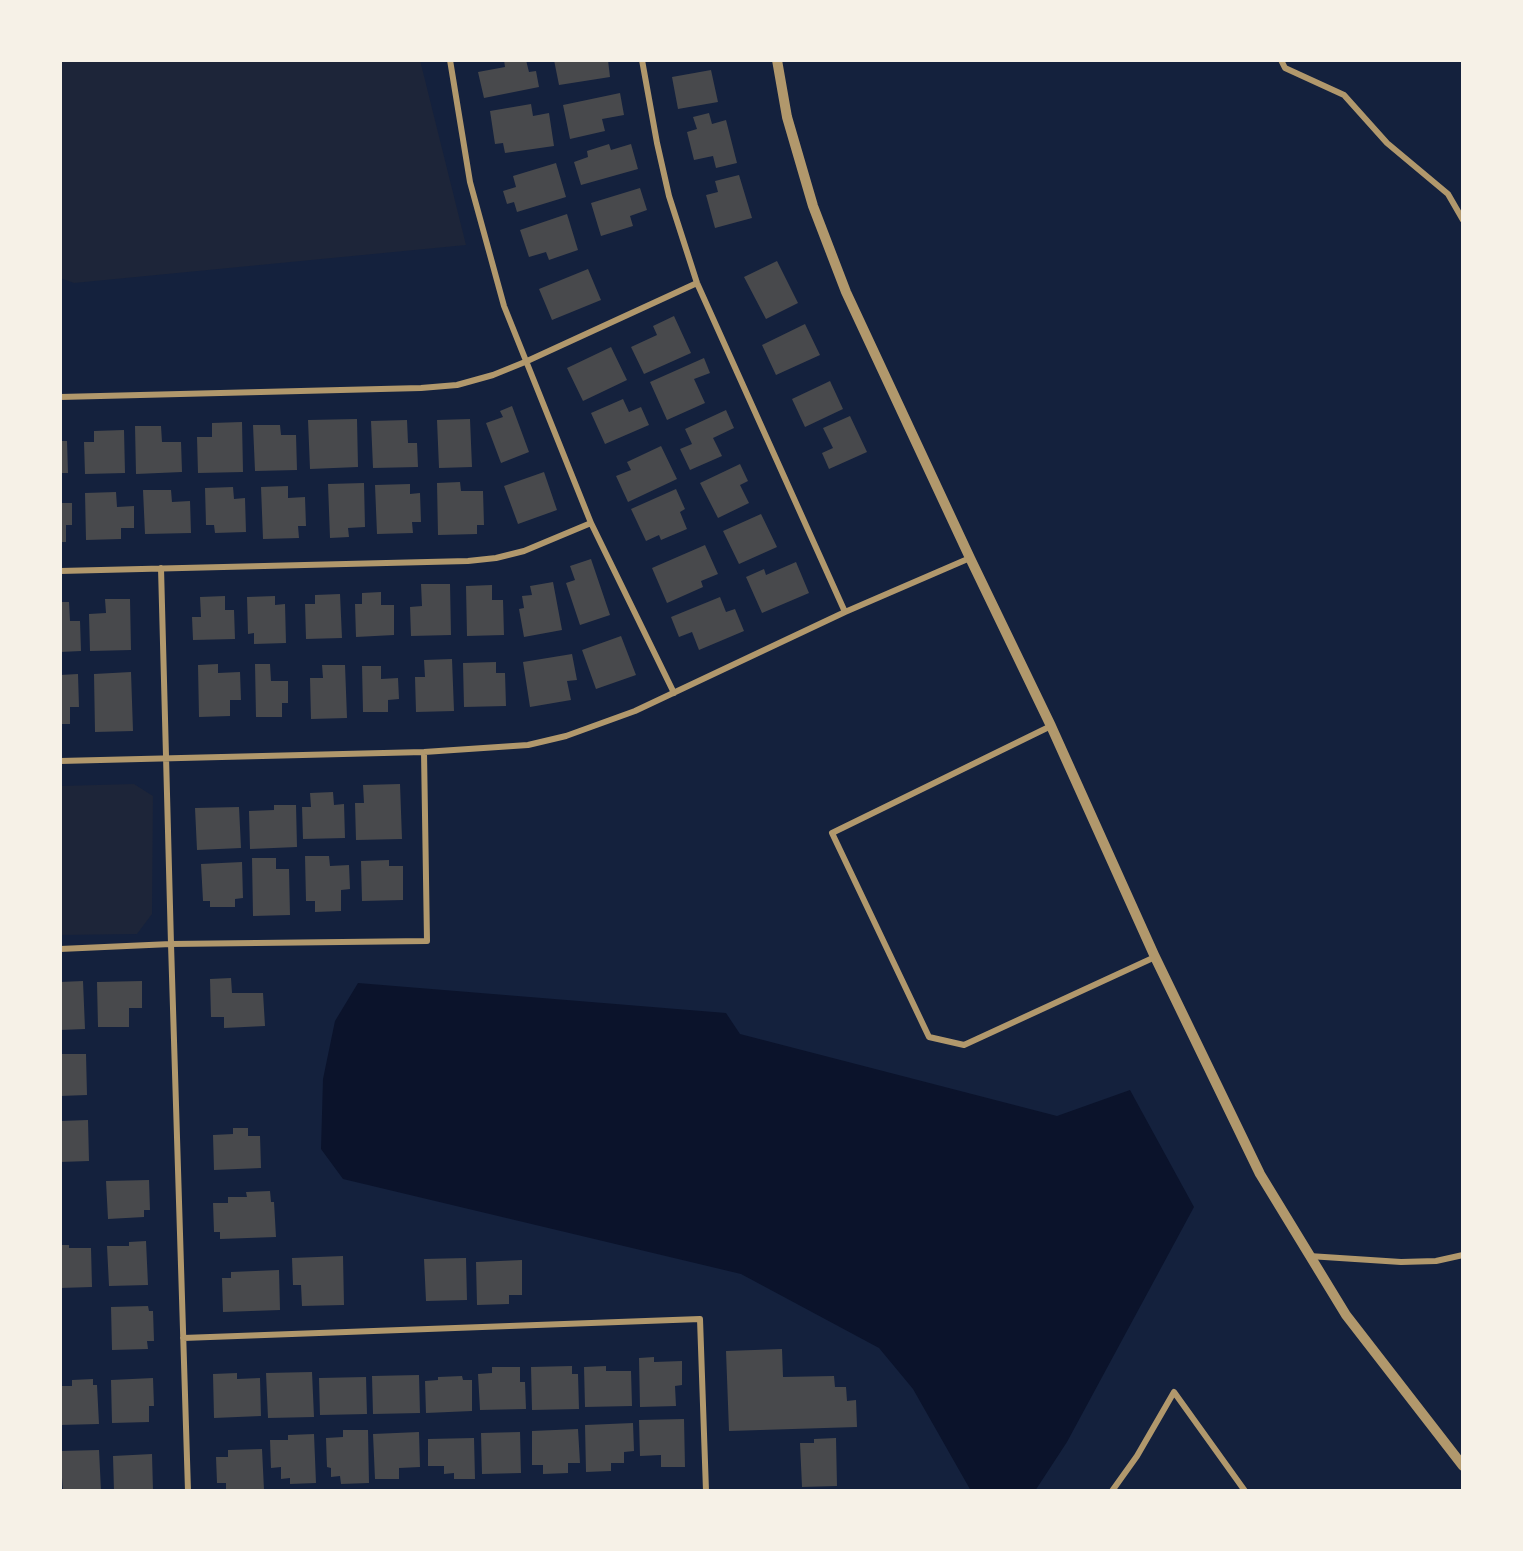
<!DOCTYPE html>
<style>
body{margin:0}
#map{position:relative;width:1523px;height:1551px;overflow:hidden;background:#14213d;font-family:"Open Sans",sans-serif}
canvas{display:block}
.frame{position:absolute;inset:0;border:62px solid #f6f1e7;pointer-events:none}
</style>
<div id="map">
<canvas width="1523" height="1551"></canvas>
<div class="frame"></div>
</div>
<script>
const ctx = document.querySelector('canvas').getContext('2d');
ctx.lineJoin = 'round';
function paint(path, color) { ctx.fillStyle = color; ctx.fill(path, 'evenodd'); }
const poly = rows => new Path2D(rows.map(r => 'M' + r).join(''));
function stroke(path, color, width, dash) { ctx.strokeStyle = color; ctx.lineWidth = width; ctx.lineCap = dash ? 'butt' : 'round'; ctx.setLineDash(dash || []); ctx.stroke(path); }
const green = poly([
 [60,60,420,60,466,245,74,283,60,278],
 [134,784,153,796,152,914,137,934,60,935,60,786]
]);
const water = poly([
 [358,983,726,1013,740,1034,1057,1116,1130,1090,1194,1207,1067,1442,1035,1491,971,1491,913,1389,879,1348,741,1274,343,1179,321,1149,323,1079,335,1021]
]);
const building = poly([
 [504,60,526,60,529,72,536,71,539,87,484,98,478,72,505,67],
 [554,60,608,60,610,77,559,85],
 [711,70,718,102,678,109,672,77],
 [620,93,624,115,602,119,605,131,570,139,563,105],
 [531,104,533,116,549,113,554,146,505,153,503,143,495,144,490,111],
 [709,113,712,124,726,120,737,163,716,168,713,156,694,160,687,132,697,129,693,117],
 [609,144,611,150,631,144,638,169,581,185,574,162,588,157,587,151],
 [556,163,566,197,517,212,514,202,507,204,503,191,516,187,513,176],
 [739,175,752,218,715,228,706,195,718,192,715,181],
 [640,188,647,210,630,216,633,226,601,236,591,203],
 [567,214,578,250,549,260,546,252,529,257,520,230],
 [777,261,798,303,766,319,744,277],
 [588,269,601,300,552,320,539,289],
 [674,316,691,353,644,374,631,347,657,335,653,326],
 [805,324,820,355,776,375,762,345],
 [611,347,627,380,583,401,567,368],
 [704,358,710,373,694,379,705,403,667,420,650,382],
 [830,381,843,409,805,427,792,399],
 [623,399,629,412,641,407,649,425,605,444,591,413],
 [512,406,529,452,501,463,486,423,503,417,500,411],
 [726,410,734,428,713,438,722,456,690,470,680,449,692,444,685,429],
 [850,416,867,452,829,469,822,453,833,448,823,428],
 [357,419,358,467,310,469,308,420],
 [470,419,472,467,439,468,437,420],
 [407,420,408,443,417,443,418,467,373,468,371,421],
 [242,422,243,472,198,473,197,437,212,437,212,423],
 [253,425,280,425,281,435,296,435,297,470,255,471],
 [135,426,161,426,162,442,181,442,182,472,136,474],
 [124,430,125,473,85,474,84,442,94,442,94,431],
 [60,441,67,441,68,473,60,473],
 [661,446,677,479,628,502,616,476,631,470,627,462],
 [740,464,748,481,740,485,749,503,718,518,700,483],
 [544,472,557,510,518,524,504,486],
 [460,482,461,491,483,491,484,525,477,525,477,534,438,535,437,483],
 [364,483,365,527,348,528,349,537,330,538,328,484],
 [410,484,410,494,420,493,421,522,412,522,413,533,377,534,375,485],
 [288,486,288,498,305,497,306,526,298,526,299,538,263,539,261,487],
 [233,487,234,499,245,498,246,532,215,533,214,525,206,525,205,488],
 [676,489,685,509,680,512,687,529,661,540,659,535,646,541,631,509],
 [143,490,171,490,172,502,190,501,191,533,145,534],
 [116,492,117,507,134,506,134,528,121,528,121,539,86,540,85,493],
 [60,503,72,503,72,525,66,525,66,542,60,542],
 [761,514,777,547,739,564,723,531],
 [705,545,718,574,701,581,703,587,667,603,652,568],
 [591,559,610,615,580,625,566,583,575,580,570,566],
 [796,562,809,593,762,613,746,577,764,569,766,575],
 [553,582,562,630,524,637,519,609,524,608,522,596,532,595,530,586],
 [421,584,450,584,451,635,411,636,410,607,422,606],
 [492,585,492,600,503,600,504,635,467,636,466,586],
 [381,592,381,605,394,605,394,635,356,637,355,604,362,604,362,593],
 [340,594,342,638,306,639,305,604,315,604,315,595],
 [225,596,225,610,234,610,235,639,193,640,192,617,201,617,200,597],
 [275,596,275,605,285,604,286,643,254,644,254,633,248,634,247,597],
 [720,597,726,612,735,609,744,631,699,650,692,632,679,637,671,617],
 [105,599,130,599,131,650,90,651,89,614,106,613],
 [60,602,69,602,70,621,80,621,81,651,60,652],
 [621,636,636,675,596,689,582,650],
 [572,654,577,680,567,681,571,700,530,707,523,662],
 [452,659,454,711,416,712,415,677,425,677,424,660],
 [496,662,496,673,505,673,506,706,464,707,463,663],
 [218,664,218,673,240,672,241,700,230,700,230,716,199,717,198,665],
 [255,664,270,664,271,681,288,681,288,703,282,703,282,717,256,717],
 [322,665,345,665,347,718,311,719,310,678,323,678],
 [362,666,381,666,381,679,398,678,399,699,388,700,388,712,363,712],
 [131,672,133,731,95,732,94,674],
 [78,674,79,707,70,707,70,724,60,724,60,675],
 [400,784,402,839,356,840,355,803,364,803,363,785],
 [333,792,334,805,344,804,345,838,303,839,302,807,311,807,310,793],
 [274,805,296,805,297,847,250,849,249,811,274,810],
 [239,807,241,848,197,850,195,808],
 [305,856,329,856,330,866,349,865,350,889,341,890,341,911,315,912,315,901,306,901],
 [252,858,276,858,276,869,289,869,290,915,253,916],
 [389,860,389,866,403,866,403,900,362,901,361,861],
 [242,862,243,898,235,899,235,907,210,907,210,901,203,901,201,864],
 [231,978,232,993,263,993,265,1026,224,1028,224,1017,211,1017,210,979],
 [83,981,85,1029,60,1030,60,982],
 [142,981,142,1008,129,1008,129,1027,98,1027,97,982],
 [60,1054,86,1054,87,1095,60,1096],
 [88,1120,89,1161,60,1162,60,1121],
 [233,1128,248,1128,248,1136,260,1136,261,1168,214,1170,213,1135,233,1134],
 [149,1180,150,1210,144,1210,144,1217,108,1219,106,1181],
 [270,1191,271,1202,274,1202,276,1237,220,1239,220,1232,214,1232,213,1203,228,1203,228,1197,247,1197,246,1192],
 [146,1241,148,1285,109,1286,107,1246,129,1246,129,1242],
 [60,1245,69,1245,69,1248,91,1248,92,1287,60,1288],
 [343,1256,344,1305,302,1306,301,1285,293,1285,292,1258],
 [466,1258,467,1300,426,1301,424,1259],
 [522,1260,522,1295,509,1295,509,1304,477,1305,476,1262],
 [279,1270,280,1310,223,1312,222,1278,231,1278,231,1272],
 [148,1306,149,1311,153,1311,154,1341,147,1341,148,1349,112,1350,111,1307],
 [782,1349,783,1377,834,1376,835,1387,846,1387,847,1401,856,1400,857,1427,729,1431,726,1351],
 [654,1357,654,1362,682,1361,682,1385,675,1386,676,1406,640,1407,639,1358],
 [572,1366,572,1374,578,1374,579,1409,532,1410,531,1367],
 [606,1366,606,1371,631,1371,632,1406,585,1407,584,1367],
 [492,1367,520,1367,520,1382,525,1382,526,1409,480,1410,478,1374,492,1373],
 [312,1372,314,1417,268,1418,266,1373],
 [237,1373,237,1379,260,1378,261,1416,214,1418,213,1374],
 [419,1375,420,1413,373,1414,372,1376],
 [462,1376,463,1380,472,1380,472,1411,426,1413,425,1381,438,1380,438,1377],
 [366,1377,367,1414,320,1415,319,1378],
 [153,1378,154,1406,149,1406,149,1422,112,1423,111,1380],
 [93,1379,93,1385,97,1385,99,1424,60,1425,60,1386,72,1386,72,1380],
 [684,1419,685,1467,661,1467,661,1455,640,1456,639,1420],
 [633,1423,634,1451,624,1452,624,1463,611,1463,611,1471,586,1472,585,1425],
 [578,1429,580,1463,568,1463,568,1473,543,1474,543,1465,532,1465,532,1431],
 [343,1430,368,1430,369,1483,341,1484,340,1476,331,1477,331,1468,327,1467,326,1438,343,1437],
 [419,1432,420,1467,399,1468,399,1479,375,1479,373,1434],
 [520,1432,521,1473,482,1474,481,1433],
 [314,1434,316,1483,290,1484,290,1478,281,1479,281,1467,271,1468,270,1440,288,1440,288,1435],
 [474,1438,475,1479,454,1479,454,1473,444,1474,444,1466,428,1466,428,1439],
 [836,1438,837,1486,802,1487,800,1443,814,1443,814,1439],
 [262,1449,264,1490,226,1491,226,1483,217,1483,216,1457,228,1457,228,1450],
 [99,1450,101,1491,63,1491,60,1451],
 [152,1454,153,1491,114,1491,113,1456]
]);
const minor = poly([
 [450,60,470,182,504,306,591,523,674,693],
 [642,60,657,143,669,196,697,283,845,612],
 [1281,60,1285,68,1344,95,1387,143,1448,194,1463,220],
 [60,397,421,388,457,385,493,375,525,362,697,283],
 [161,568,171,944,188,1491],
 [60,571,468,561,496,558,524,551,591,523],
 [1051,726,832,833,929,1037,964,1045,1155,957],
 [60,761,424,752,528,745,566,736,635,711,845,612,970,558],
 [60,949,171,944,427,941,424,752],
 [1309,1256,1401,1262,1436,1261,1463,1255],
 [183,1338,700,1319,706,1491],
 [1112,1491,1137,1456,1174,1392,1245,1491]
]);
const tertiary = poly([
 [777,60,787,117,813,206,846,292,970,558,1051,726,1155,957,1260,1174,1346,1315,1463,1466]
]);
paint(green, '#1d2539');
paint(water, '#0b132b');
paint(building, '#48494c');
stroke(minor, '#b1986c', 6);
stroke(tertiary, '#b1986c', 10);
</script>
